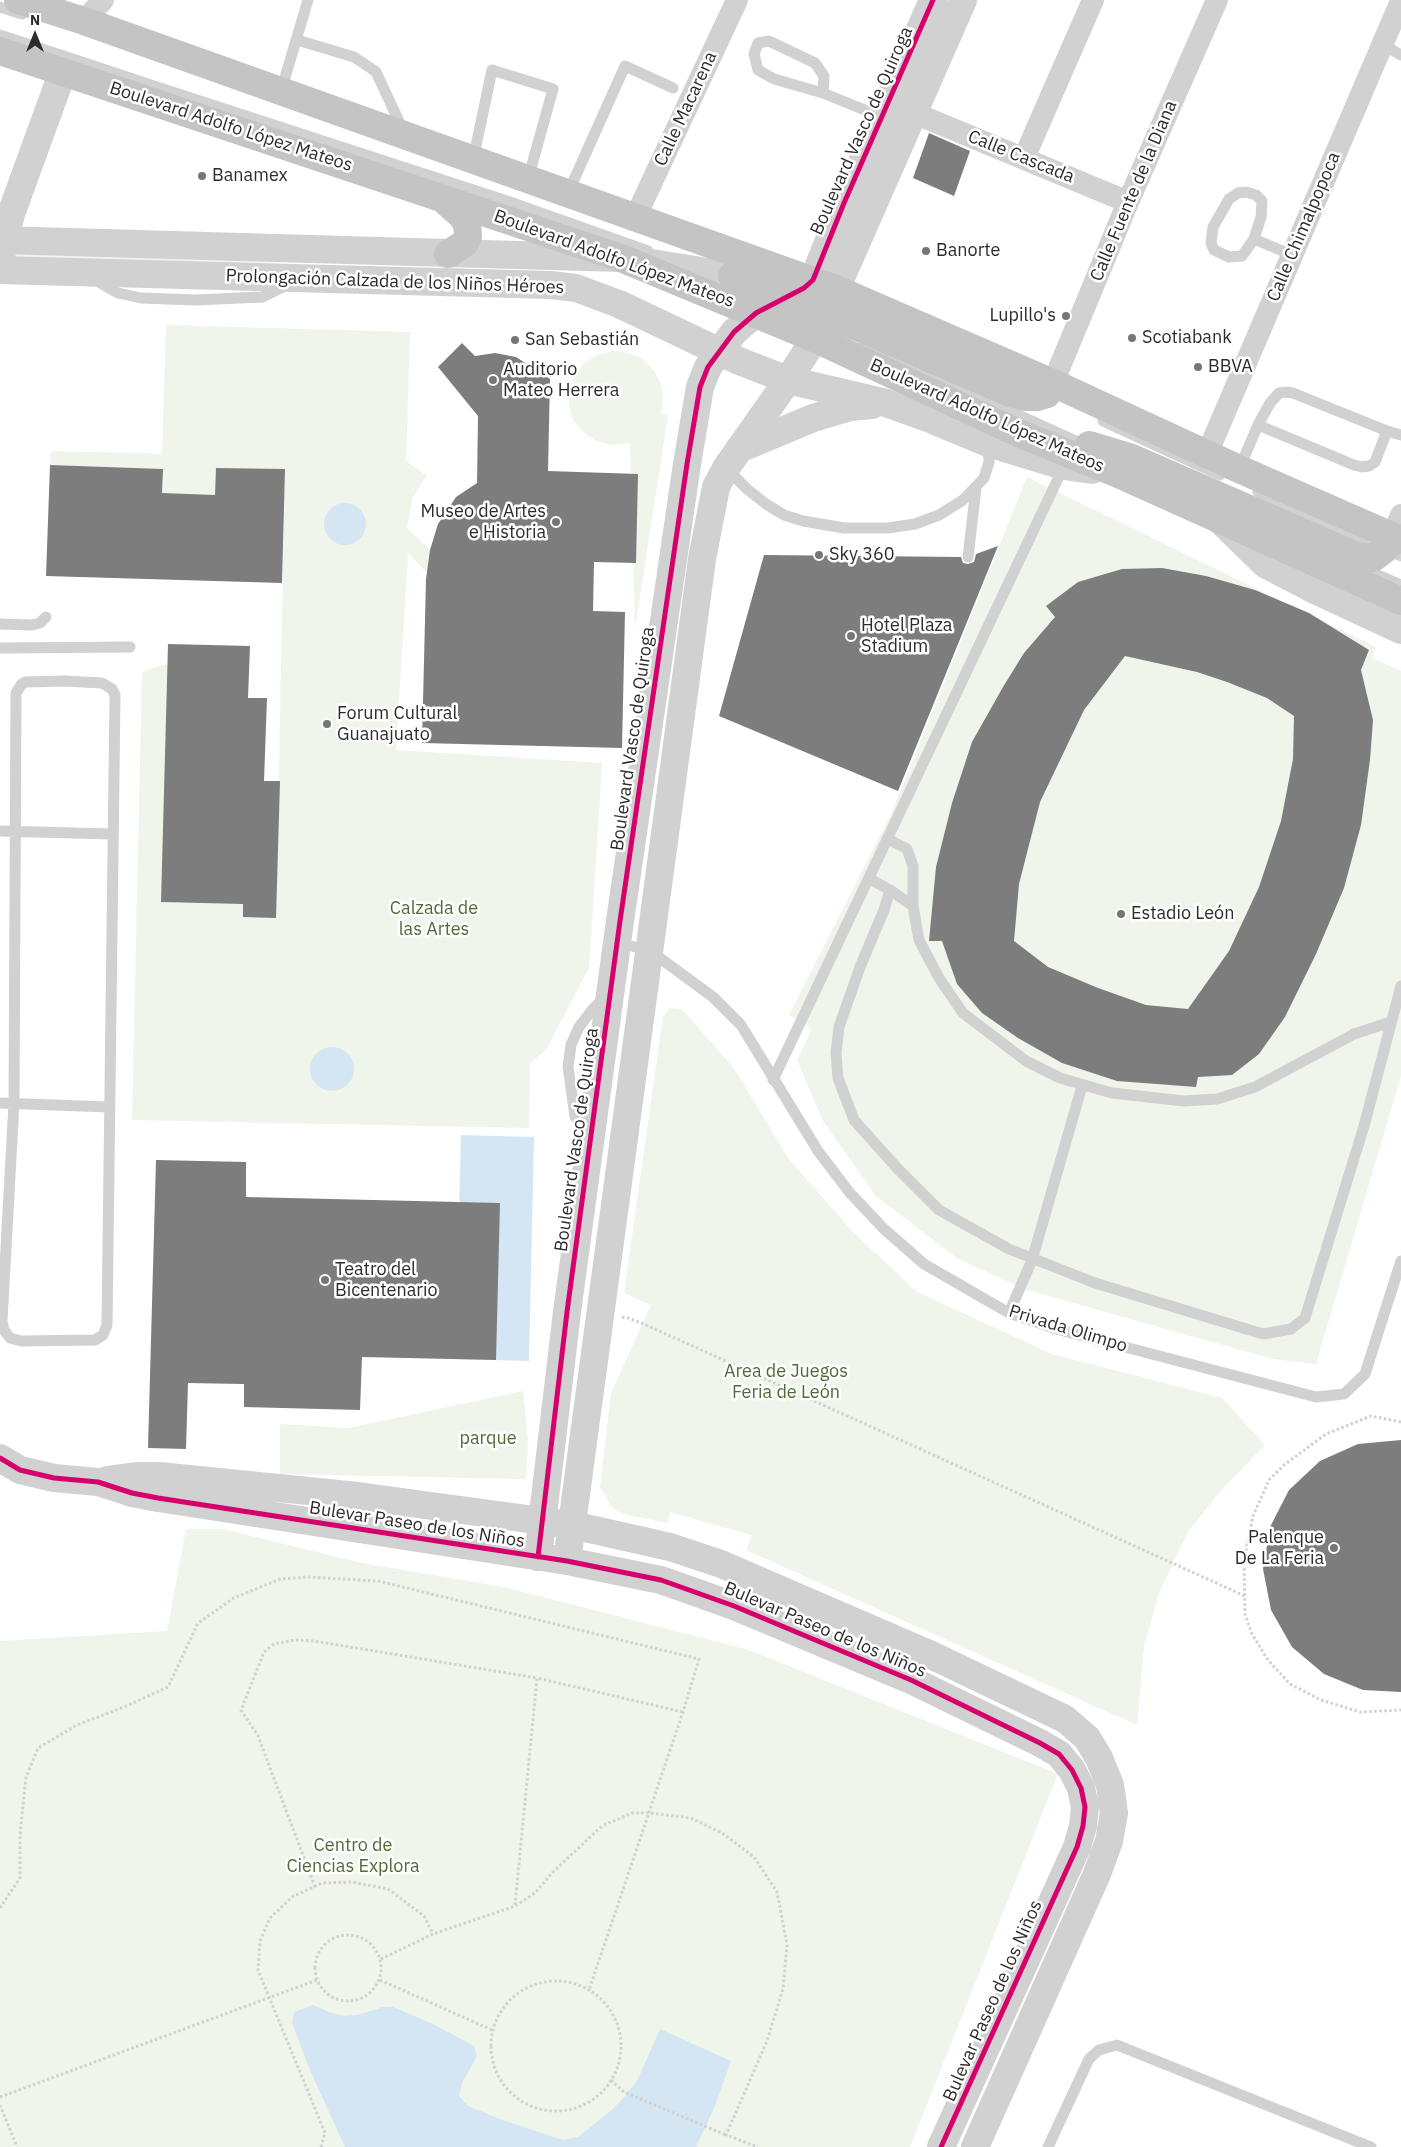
<!DOCTYPE html>
<meta charset="utf-8">
<style>
body{margin:0}
#map{position:relative;width:1401px;height:2147px;overflow:hidden;background:#fff;font-family:"IBM Plex Sans",sans-serif}
canvas{display:block}
.north{position:absolute;left:10px;top:10px;width:50px;height:50px;-webkit-text-stroke:4px #fff;paint-order:stroke;rotate:0deg;font-size:14px;font-weight:700;line-height:20px;text-align:center;color:#2c2c2c}
.north::after{content:'';display:block;margin:auto;width:18px;height:22px;background:#2c2c2c;clip-path:polygon(50% 0,100% 100%,50% 72%,0 100%)}
</style>
<div id="map">
<canvas width="1401" height="2147"></canvas>
<div class="north">N</div>
</div>
<script>
const ctx = document.querySelector('canvas').getContext('2d');
ctx.lineJoin = 'round';
function paint(path, color) { ctx.fillStyle = color; ctx.fill(path, 'evenodd'); }
const poly = rows => new Path2D(rows.map(r => 'M' + r).join(''));
function stroke(path, color, width, dash) { ctx.strokeStyle = color; ctx.lineWidth = width; ctx.lineCap = dash ? 'butt' : 'round'; ctx.setLineDash(dash || []); ctx.stroke(path); }
function drawText(font, color, halo, rows, align = 'center') {
  ctx.font = font + ' "IBM Plex Sans",sans-serif'; ctx.lineWidth = 5; ctx.setLineDash([]); ctx.textBaseline = 'middle'; ctx.strokeStyle = halo; ctx.fillStyle = color; for (const [text, x, y, turn = 0] of rows) {
    ctx.save(); ctx.translate(x, y); ctx.rotate((+turn || 0) * Math.PI / 180); ctx.textAlign = isNaN(turn) ? turn : align; if (halo) ctx.strokeText(text, 0, 0); ctx.fillText(text, 0, 0); ctx.restore();
  }
}
const green = poly([
 [0,254,398,262,0,264],
 [166,325,410,332,406,461,427,476,413,497,407,528,430,550,427,573,408,553,396,750,602,763,589,968,546,1050,530,1063,529,1128,132,1120,142,672,168,663,162,902,243,904,276,918,285,469,216,468,215,517,162,493,163,469,50,465,51,451,162,454],
 [613,351,628,353,643,359,654,370,661,384,663,399,661,414,668,415,635,629,630,443,611,445,596,441,583,432,573,420,569,405,569,390,575,375,584,363,598,355],
 [1027,477,1376,647,1372,658,1401,671,1401,1076,1316,1364,1273,1359,1027,1290,958,1259,876,1196,823,1121,797,1060,812,1029,789,1015,892,812],
 [669,1008,682,1009,734,1068,788,1158,853,1232,917,1292,1052,1354,1222,1398,1265,1445,1223,1488,1188,1532,1159,1593,1144,1647,1137,1725,746,1550,752,1535,670,1512,667,1523,623,1514,612,1507,600,1487,611,1393,651,1305,624,1293,663,1017],
 [523,1391,528,1440,526,1479,280,1474,280,1424,349,1428],
 [186,1529,223,1529,362,1563,504,1587,749,1650,1058,1774,910,2147,0,2147,0,1641,167,1631]
]);
const water = poly([
 '324 524a21 21 0 1 1 42 0a21 21 0 1 1-42 0Z',
 '310 1069a22 22 0 1 1 44 0a22 22 0 1 1-44 0Z',
 [461,1135,534,1137,529,1361,455,1359],
 [313,2005,332,2013,344,2016,358,2015,383,2007,393,2007,433,2024,474,2046,477,2056,462,2083,459,2096,468,2106,500,2119,563,2140,578,2137,613,2109,626,2095,638,2079,660,2029,731,2061,714,2108,696,2147,345,2147,309,2068,292,2022,294,2012]
]);
const building = poly([
 [929,133,970,151,954,196,913,178],
 [462,343,475,356,495,353,516,357,550,379,548,471,638,474,636,563,594,562,593,611,625,612,622,748,422,743,426,579,430,550,438,524,456,497,477,483,478,416,438,367],
 [50,465,163,469,162,493,215,495,216,468,285,469,282,583,46,576],
 [998,546,898,791,719,716,764,555,961,557,963,563,968,564,974,562,976,554],
 [1162,568,1206,576,1255,590,1309,613,1369,650,1361,670,1373,720,1370,760,1361,825,1344,888,1316,954,1285,1017,1259,1054,1232,1075,1198,1077,1196,1087,1117,1081,1062,1063,1018,1038,982,1013,957,984,942,941,929,941,936,867,952,803,972,742,1003,687,1024,653,1055,617,1046,606,1078,582,1122,569],
 [1125,656,1197,672,1227,682,1267,698,1294,716,1293,759,1281,821,1259,887,1229,951,1188,1009,1146,1005,1098,988,1048,967,1014,941,1019,884,1040,802,1084,710],
 [168,644,250,646,248,698,267,698,264,781,280,781,276,918,243,917,243,904,161,902],
 [156,1160,246,1162,246,1197,500,1203,496,1360,362,1357,360,1410,244,1407,244,1384,188,1383,186,1449,148,1448],
 [1401,1440,1401,1692,1363,1690,1324,1674,1292,1647,1271,1610,1263,1569,1270,1527,1289,1490,1320,1461,1358,1444]
]);
const path = poly([
 [622,1317,628,1318,644,1324,1245,1596],
 [1401,1422,1371,1416,1326,1434,1284,1465,1269,1480,1253,1516,1244,1560,1245,1614,1252,1634,1268,1660,1290,1684,1321,1700,1360,1712,1401,1710],
 [315,1887,258,1736,241,1710,264,1652,274,1644,295,1640,314,1641,537,1678],
 [515,1905,537,1678,683,1712],
 [0,1908,20,1878,20,1835,26,1777,38,1748,77,1725,124,1707,168,1687,198,1623,234,1598,280,1579,308,1577,378,1581,699,1659,683,1712,589,1990],
 '315 1968a33 33 0 1 1 66 0a33 33 0 1 1-66 0Z',
 [381,1959,433,1934,515,1906,535,1893,553,1872,602,1826,632,1813,649,1813,691,1818,722,1833,754,1857,777,1892,787,1945,783,1989,767,2041,726,2135,758,2147],
 [380,1980,492,2030],
 '491 2046a65 65 0 1 1 130 0a65 65 0 1 1-130 0Z',
 [611,2080,624,2092,726,2135],
 [0,2097,317,1980],
 [0,2105,17,2147],
 [321,2147,325,2133,258,1970,260,1941,270,1918,292,1897,322,1883,352,1882,388,1889,424,1916,433,1934]
]);
const service = poly([
 [0,7,22,14],
 [0,35,154,86,507,201,648,251],
 [297,40,354,57,372,69,376,72,404,132],
 [1382,44,1401,55],
 [281,91,308,0],
 [823,93,824,76,815,63,769,41,758,43,754,54,758,70,774,79,823,93,882,117],
 [473,160,492,70,553,89,528,179],
 [1246,192,1256,195,1262,201,1261,217,1254,239,1242,256,1229,257,1214,250,1211,243,1213,227,1229,199,1238,193,1246,192],
 [568,193,625,66,673,88],
 [1254,239,1292,255],
 [95,280,118,293,141,298,196,300,262,297,287,285],
 [864,345,1089,447],
 [1103,421,1220,475],
 [1387,431,1401,435],
 [726,468,747,489,766,504,784,515,803,521,844,528,888,528,915,524,939,515,963,500,984,478,989,462,988,443],
 [1239,469,1258,425,1270,403,1279,393,1286,392,1293,393,1387,431,1375,462,1369,466,1362,467,1354,465,1258,425],
 [1258,492,1401,556],
 [968,557,976,488],
 [1357,566,1401,585],
 [0,624,32,625,40,623,46,617],
 [0,648,130,647],
 [64,681,102,683,112,689,115,695,107,1325,103,1335,95,1340,21,1341,10,1338,4,1330,2,1321,14,1103,16,693,21,685,25,682,64,681],
 [0,831,112,834],
 [888,839,907,849,913,866,913,906,919,940,939,978,963,1013,1026,1061,1060,1078,1112,1093,1184,1101,1217,1099,1255,1087,1354,1034,1391,1022],
 [870,879,890,890,884,910,860,967,839,1027,836,1053,838,1078,854,1120,897,1168,939,1210,1009,1249,1095,1283,1263,1334,1291,1329,1305,1318,1364,1126,1401,986],
 [890,890,913,906],
 [617,943,649,950,713,997,741,1025,818,1151,850,1193,884,1229,924,1264,1009,1313,1060,1330,1316,1397,1344,1394,1365,1374,1401,1261],
 [773,1080,1064,466],
 [0,1103,108,1107],
 [587,1135,575,1116,568,1067,571,1045,579,1027,592,1010,605,997],
 [1009,1313,1032,1260,1082,1086],
 [1048,2147,1089,2059,1099,2050,1117,2045,1371,2147]
]);
const minor = poly([
 [84,21,103,0],
 [914,113,1128,202],
 [1024,158,1093,0],
 [635,218,737,0],
 [1053,383,1128,202,1217,0],
 [1207,454,1401,1],
 [1392,536,1401,515]
]);
const tertiary = poly([
 [0,240,621,258,732,276,756,277],
 [1,256,11,214,63,71],
 [0,270,551,285,576,288,619,304,739,361,788,380,886,403,928,418,988,443,1064,466,1092,470],
 [739,449,813,418,850,407,872,405],
 [1222,522,1265,564,1315,590,1401,630],
 [0,1458,20,1470,54,1478,98,1482,132,1493,158,1498,567,1561,661,1580,734,1606,911,1680,1040,1743,1059,1754,1072,1770,1081,1788,1085,1807,1083,1826,1077,1847,941,2147],
 [107,1480,136,1476,159,1476,358,1496,572,1525,670,1547,721,1564,927,1653,1065,1719,1087,1738,1099,1758,1110,1785,1114,1813,1109,1841,1097,1874,975,2147],
 [538,1557,567,1312,620,921,687,464,700,387,708,367,734,332,756,313,804,288,813,280,844,203,933,0],
 [567,1561,702,559,716,487,726,468,788,380,823,326,836,289,963,0]
]);
const primary = poly([
 [18,0,84,21,836,289,1053,383,1239,469,1401,540],
 [0,51,621,258,816,339,1016,432,1116,473,1401,601],
 [442,198,462,216,467,224,468,236,465,243,448,254],
 [732,276,827,314,1010,393,1025,397,1037,397,1047,394,1053,383],
 [1089,445,1132,458,1357,556,1373,558,1385,549,1392,536]
]);
const cycleway = poly([
 [0,1458,20,1470,54,1478,98,1482,132,1493,158,1498,567,1561,661,1580,734,1606,911,1680,1040,1743,1059,1754,1072,1770,1081,1788,1085,1807,1083,1826,1077,1847,941,2147],
 [538,1557,567,1312,620,921,687,464,700,387,708,367,734,332,756,313,804,288,813,280,844,203,933,0]
]);
const markers = [
 [202,176,5,"#767676"],
 [926,251,5,"#767676"],
 [1066,316,5,"#767676"],
 [1132,338,5,"#767676"],
 [515,340,5,"#767676"],
 [1198,367,5,"#767676"],
 [493,380,5,"#767676"],
 [556,522,5,"#767676"],
 [819,555,5,"#767676"],
 [851,636,5,"#767676"],
 [327,724,5,"#767676"],
 [1121,914,5,"#767676"],
 [325,1280,5,"#767676"],
 [1334,1548,5,"#767676"]
];
const streetNames = [
 ["Calle Macarena",686,109,-65],
 ["Boulevard Adolfo López Mateos",231,127,18],
 ["Boulevard Vasco de Quiroga",862,131,-66],
 ["Calle Cascada",1021,157,22],
 ["Calle Fuente de la Diana",1134,191,-67],
 ["Calle Chimalpopoca",1304,227,-67],
 ["Boulevard Adolfo López Mateos",614,259,20],
 ["Prolongación Calzada de los Niños Héroes",395,282,2],
 ["Boulevard Adolfo López Mateos",987,416,24],
 ["Boulevard Vasco de Quiroga",633,739,-82],
 ["Boulevard Vasco de Quiroga",577,1140,-82],
 ["Privada Olimpo",1068,1329,17],
 ["Bulevar Paseo de los Niños",417,1525,9],
 ["Bulevar Paseo de los Niños",825,1630,23],
 ["Bulevar Paseo de los Niños",993,2001,-66]
];
const poiNames = [
 ["Banamex",212,176],
 ["Banorte",936,251],
 ["Lupillo's",1056,316,"right"],
 ["Scotiabank",1142,338],
 ["San Sebastián",525,340],
 ["BBVA",1208,367],
 ["Auditorio",503,370],
 ["Mateo Herrera",503,391],
 ["Museo de Artes",546,512,"right"],
 ["e Historia",546,533,"right"],
 ["Sky 360",829,555],
 ["Hotel Plaza",861,626],
 ["Stadium",861,647],
 ["Forum Cultural",337,714],
 ["Guanajuato",337,735],
 ["Estadio León",1131,914],
 ["Teatro del",335,1270],
 ["Bicentenario",335,1291],
 ["Palenque",1324,1538,"right"],
 ["De La Feria",1324,1559,"right"]
];
const parkNames = [
 ["Calzada de",434,909],
 ["las Artes",434,930],
 ["Area de Juegos",786,1372],
 ["Feria de León",786,1393],
 ["parque",488,1439],
 ["Centro de",353,1846],
 ["Ciencias Explora",353,1867]
];
paint(green, '#eff5ea');
paint(water, '#d4e6f3');
paint(building, '#7d7d7d');
stroke(path, '#d1d1d1', 3, [2.5, 2.5]);
stroke(service, '#d1d1d1', 11);
stroke(minor, '#d1d1d1', 22);
stroke(tertiary, '#d1d1d1', 28);
stroke(primary, '#c4c4c4', 28);
stroke(cycleway, '#d6006c', 5);
for (const [x, y, r, color] of markers) { const dot = new Path2D(); dot.arc(x, y, r, 0, 2 * Math.PI); ctx.fillStyle = color; ctx.fill(dot); stroke(dot, '#fff', 2); }
drawText('18px', '#2c2c2c', '#fff', streetNames);
drawText('18px', '#2c2c2c', '#fff', poiNames, 'left');
drawText('18px', '#4e6c36', '#fff', parkNames);
</script>
